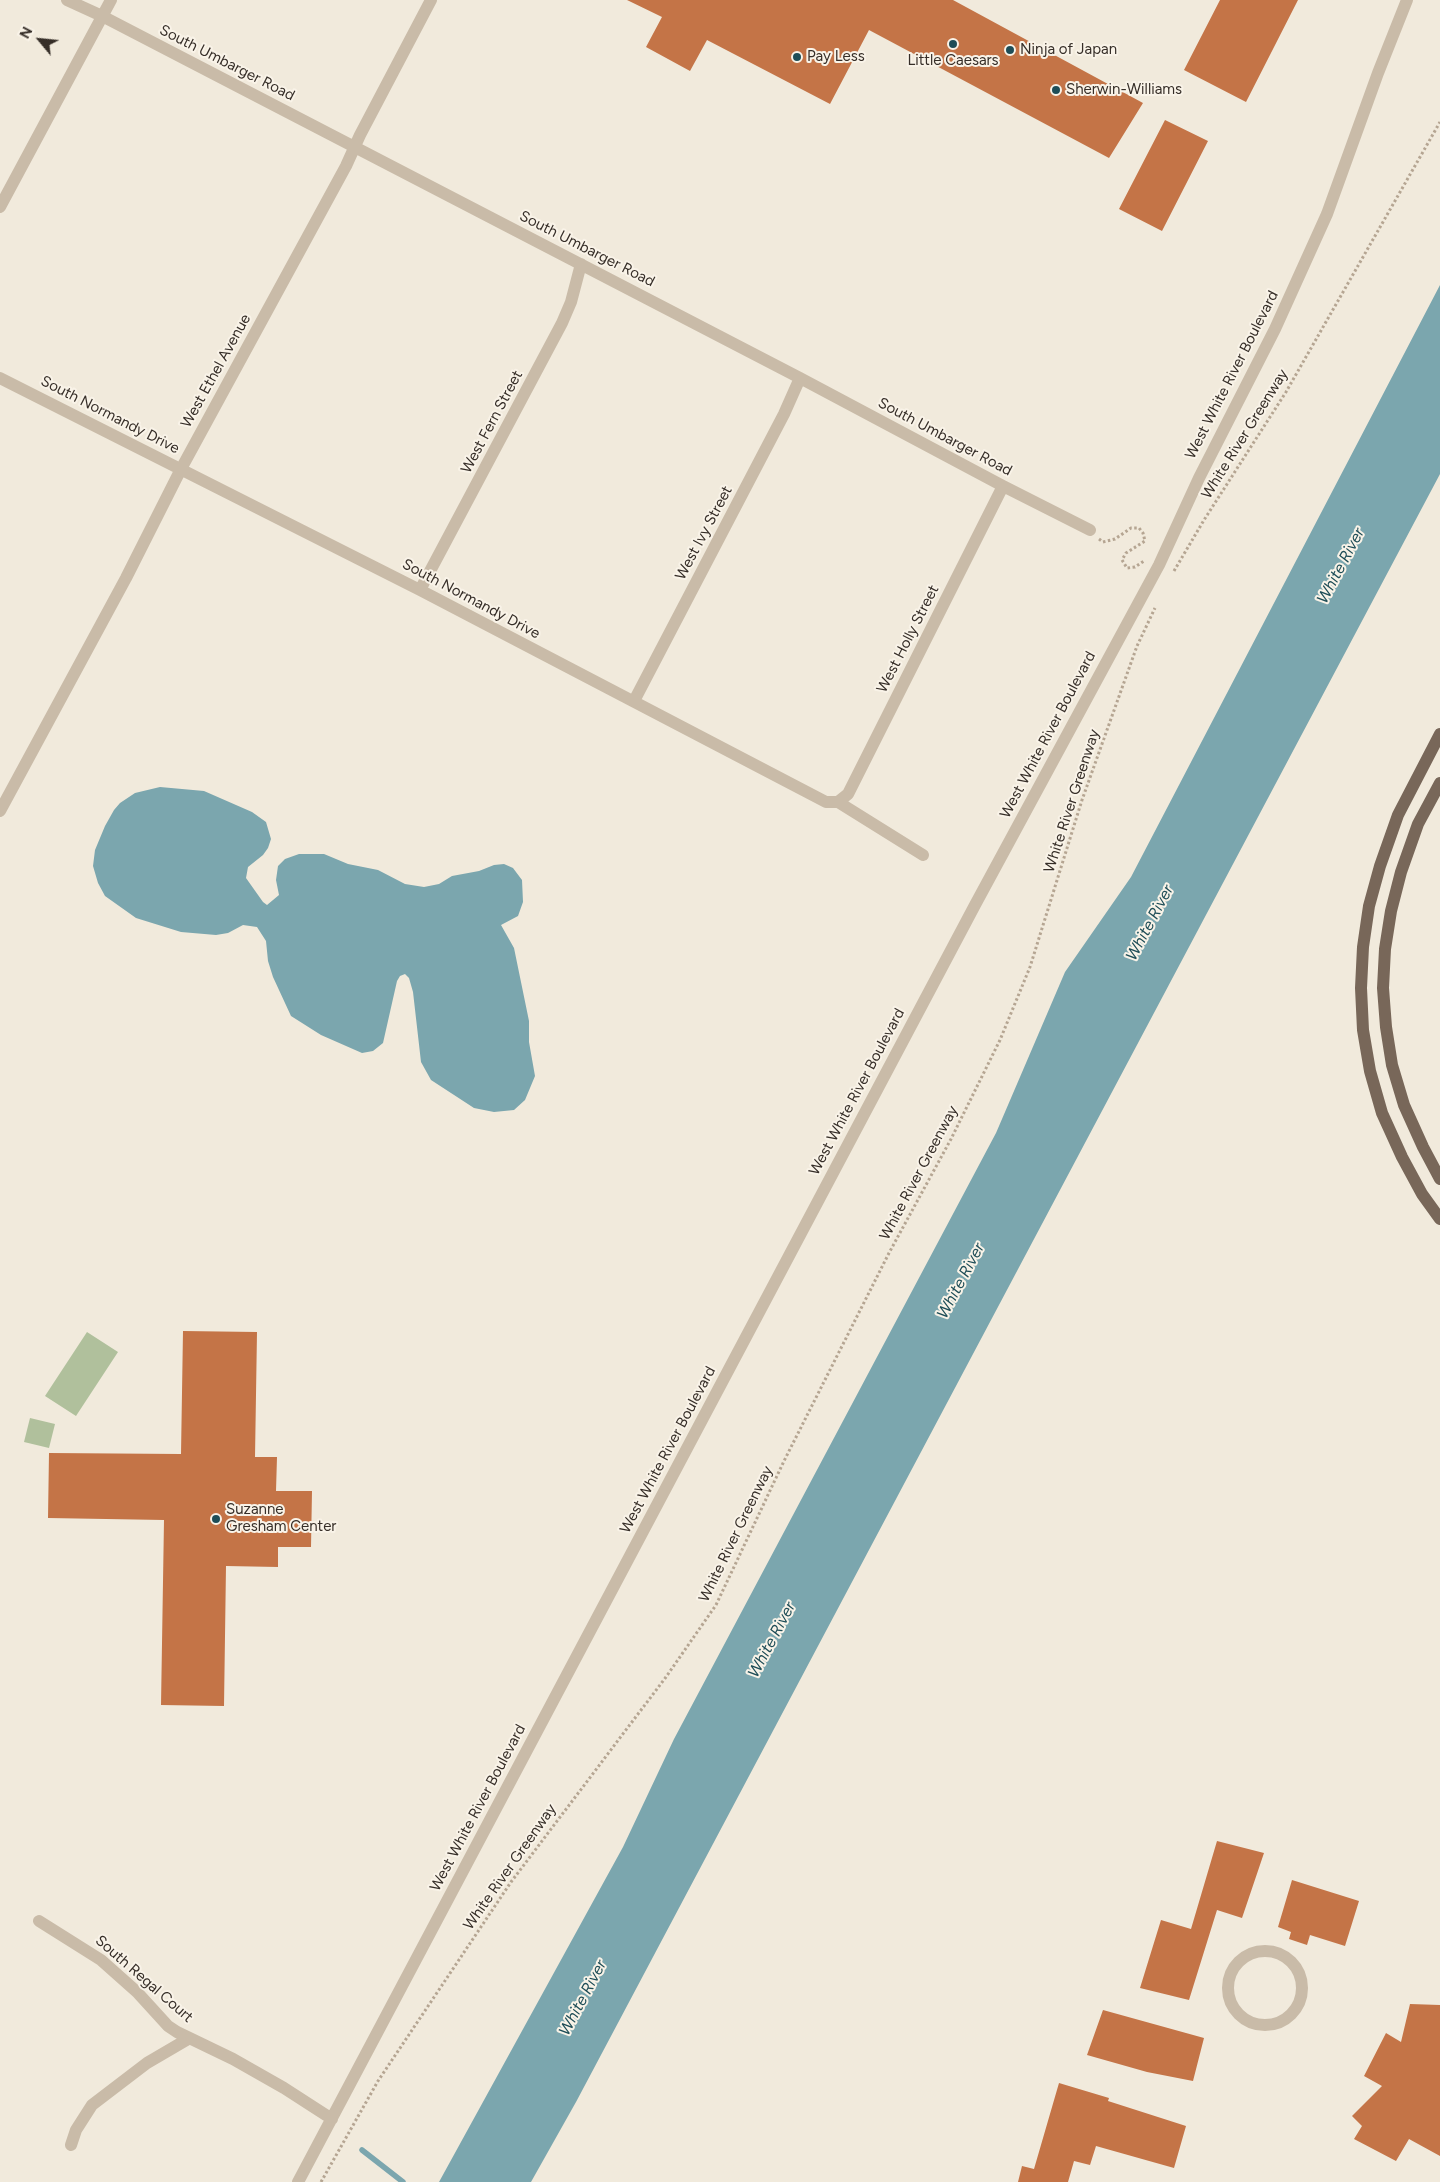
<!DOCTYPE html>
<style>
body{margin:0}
#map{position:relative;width:1440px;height:2182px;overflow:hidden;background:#f1eadc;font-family:Figtree,sans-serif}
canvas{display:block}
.north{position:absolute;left:15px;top:15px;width:50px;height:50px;-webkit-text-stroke:4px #f9f3e8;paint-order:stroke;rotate:298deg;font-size:14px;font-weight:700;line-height:20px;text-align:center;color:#362e28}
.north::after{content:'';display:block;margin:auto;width:18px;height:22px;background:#362e28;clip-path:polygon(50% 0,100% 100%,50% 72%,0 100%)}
</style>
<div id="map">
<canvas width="1440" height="2182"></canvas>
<div class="north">N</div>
</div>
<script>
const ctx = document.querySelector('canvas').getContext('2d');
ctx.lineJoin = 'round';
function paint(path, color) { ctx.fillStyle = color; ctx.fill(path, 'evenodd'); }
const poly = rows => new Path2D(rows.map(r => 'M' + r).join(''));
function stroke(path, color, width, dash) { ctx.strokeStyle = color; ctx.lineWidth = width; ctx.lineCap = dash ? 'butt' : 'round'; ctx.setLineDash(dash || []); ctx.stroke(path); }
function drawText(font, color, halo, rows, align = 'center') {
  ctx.font = font + ' Figtree,sans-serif'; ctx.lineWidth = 4; ctx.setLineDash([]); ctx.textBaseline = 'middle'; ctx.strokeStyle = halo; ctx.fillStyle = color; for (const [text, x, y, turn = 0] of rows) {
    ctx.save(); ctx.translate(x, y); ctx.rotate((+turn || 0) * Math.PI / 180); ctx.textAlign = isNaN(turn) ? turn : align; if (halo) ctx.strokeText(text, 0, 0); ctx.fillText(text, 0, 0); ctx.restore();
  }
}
const green = poly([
 [87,1332,118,1352,76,1416,45,1396],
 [30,1418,55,1424,49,1448,24,1442]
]);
const water = poly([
 [1440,285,1440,474,576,2102,531,2182,439,2182,623,1847,674,1739,996,1133,1065,972,1131,877],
 [160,787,204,791,252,812,266,822,271,839,268,848,263,855,248,867,246,878,263,902,267,905,279,895,276,880,278,866,285,859,299,854,324,854,348,864,378,870,405,884,424,887,439,884,452,876,479,871,494,865,504,864,513,868,522,880,523,902,518,916,501,925,514,948,529,1021,529,1042,535,1076,525,1100,514,1110,494,1112,474,1108,431,1080,421,1062,413,992,409,978,405,974,400,976,397,981,383,1043,373,1051,362,1053,321,1035,291,1016,273,977,268,961,266,941,257,927,243,925,228,933,216,935,181,932,136,918,105,896,98,883,93,866,95,850,105,826,114,810,120,803,135,793]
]);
const stream = poly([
 [362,2150,403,2182]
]);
const building = poly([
 [627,0,953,0,1143,103,1109,158,869,30,830,104,707,40,690,71,646,47,662,17],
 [1220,0,1298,0,1246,102,1184,70],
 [1165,120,1208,141,1162,231,1119,209],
 [183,1331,257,1332,255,1457,277,1457,276,1491,312,1491,311,1547,278,1547,278,1567,226,1566,224,1706,161,1705,164,1520,48,1518,49,1453,181,1454],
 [1217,1841,1264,1853,1242,1918,1217,1910,1189,2000,1140,1988,1161,1920,1191,1929],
 [1292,1880,1359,1901,1345,1946,1310,1935,1307,1945,1289,1939,1291,1932,1278,1927],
 [1410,2004,1440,2005,1440,2156,1409,2139,1396,2161,1354,2139,1362,2126,1352,2116,1382,2086,1364,2076,1386,2033,1401,2042],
 [1103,2010,1204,2038,1193,2081,1147,2072,1087,2055],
 [1059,2083,1109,2098,1108,2101,1186,2126,1174,2168,1096,2146,1090,2165,1074,2161,1068,2182,1018,2182,1022,2166,1034,2169]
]);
const path = poly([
 [1099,539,1103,542,1115,539,1131,528,1139,528,1143,533,1145,541,1126,553,1122,560,1127,568,1135,567,1144,561],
 [1174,571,1204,520,1286,392,1440,122],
 [321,2182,378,2081,511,1882,666,1677,716,1605,784,1461,889,1253,951,1139,1000,1040,1030,967,1082,800,1137,646,1155,608]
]);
const minor = poly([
 [67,0,102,16,800,378,1003,486,1090,530],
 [0,207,111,0],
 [0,378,420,590,826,802,838,802,923,855],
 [420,590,562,323,571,302,581,264],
 [634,701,784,414,800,378],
 [838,802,848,794,1003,486],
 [0,811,126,578,181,469,346,166,360,135,431,0],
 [39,1921,101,1960,137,1992,168,2026,177,2032,233,2059,284,2088,332,2119],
 '1228 1988a37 37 0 1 1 74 0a37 37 0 1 1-74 0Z',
 [71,2145,76,2130,92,2105,147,2063,188,2039],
 [298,2182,975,905,1159,565,1199,478,1275,329,1327,214,1378,73,1407,0]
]);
const major = poly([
 [1440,734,1398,815,1380,866,1369,906,1363,947,1361,988,1363,1030,1370,1071,1382,1113,1402,1157,1422,1194,1440,1219],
 [1440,783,1418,824,1401,872,1391,911,1385,949,1383,988,1386,1027,1392,1065,1404,1105,1423,1147,1440,1179]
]);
const markers = [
 [953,44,5,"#1e4d57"],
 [1010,50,5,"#1e4d57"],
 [797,57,5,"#1e4d57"],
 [1056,90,5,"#1e4d57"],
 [216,1519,5,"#1e4d57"]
];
const poiNames = [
 ["Ninja of Japan",1020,50],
 ["Pay Less",807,57],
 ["Little Caesars",953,61,"center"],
 ["Sherwin-Williams",1066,90],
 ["Suzanne",226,1510],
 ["Gresham Center",226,1527]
];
const streetNames = [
 ["South Umbarger Road",227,63,27],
 ["South Umbarger Road",587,249,27],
 ["West Ethel Avenue",216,371,-61],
 ["West White River Boulevard",1232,375,-63],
 ["South Normandy Drive",110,415,27],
 ["West Fern Street",492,422,-62],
 ["White River Greenway",1245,434,-58],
 ["South Umbarger Road",945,437,28],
 ["West Ivy Street",704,533,-62],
 ["South Normandy Drive",471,599,28],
 ["West Holly Street",908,639,-63],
 ["West White River Boulevard",1048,735,-62],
 ["White River Greenway",1072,801,-72],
 ["West White River Boulevard",857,1092,-62],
 ["White River Greenway",919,1173,-62],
 ["West White River Boulevard",668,1450,-62],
 ["White River Greenway",736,1534,-64],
 ["West White River Boulevard",478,1808,-62],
 ["White River Greenway",510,1867,-55],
 ["South Regal Court",144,1979,41]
];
const waterNames = [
 ["White River",1341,566,-62],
 ["White River",1150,923,-62],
 ["White River",961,1281,-62],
 ["White River",772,1640,-62],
 ["White River",583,1998,-62]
];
paint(green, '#b0c09c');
paint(water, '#7ba6ae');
stroke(stream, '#7ba6ae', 5.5);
paint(building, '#c47447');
stroke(path, '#b5a592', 3, [2.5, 2.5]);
stroke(minor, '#c9bba8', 12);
stroke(major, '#786759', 12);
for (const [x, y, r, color] of markers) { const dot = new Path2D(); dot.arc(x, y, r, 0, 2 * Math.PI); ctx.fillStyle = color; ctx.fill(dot); stroke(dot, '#f9f3e8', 2); }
drawText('15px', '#362e28', '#f9f3e8', poiNames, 'left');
drawText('15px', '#362e28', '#f9f3e8', streetNames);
drawText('italic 16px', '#1e4d57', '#f9f3e8', waterNames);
</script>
